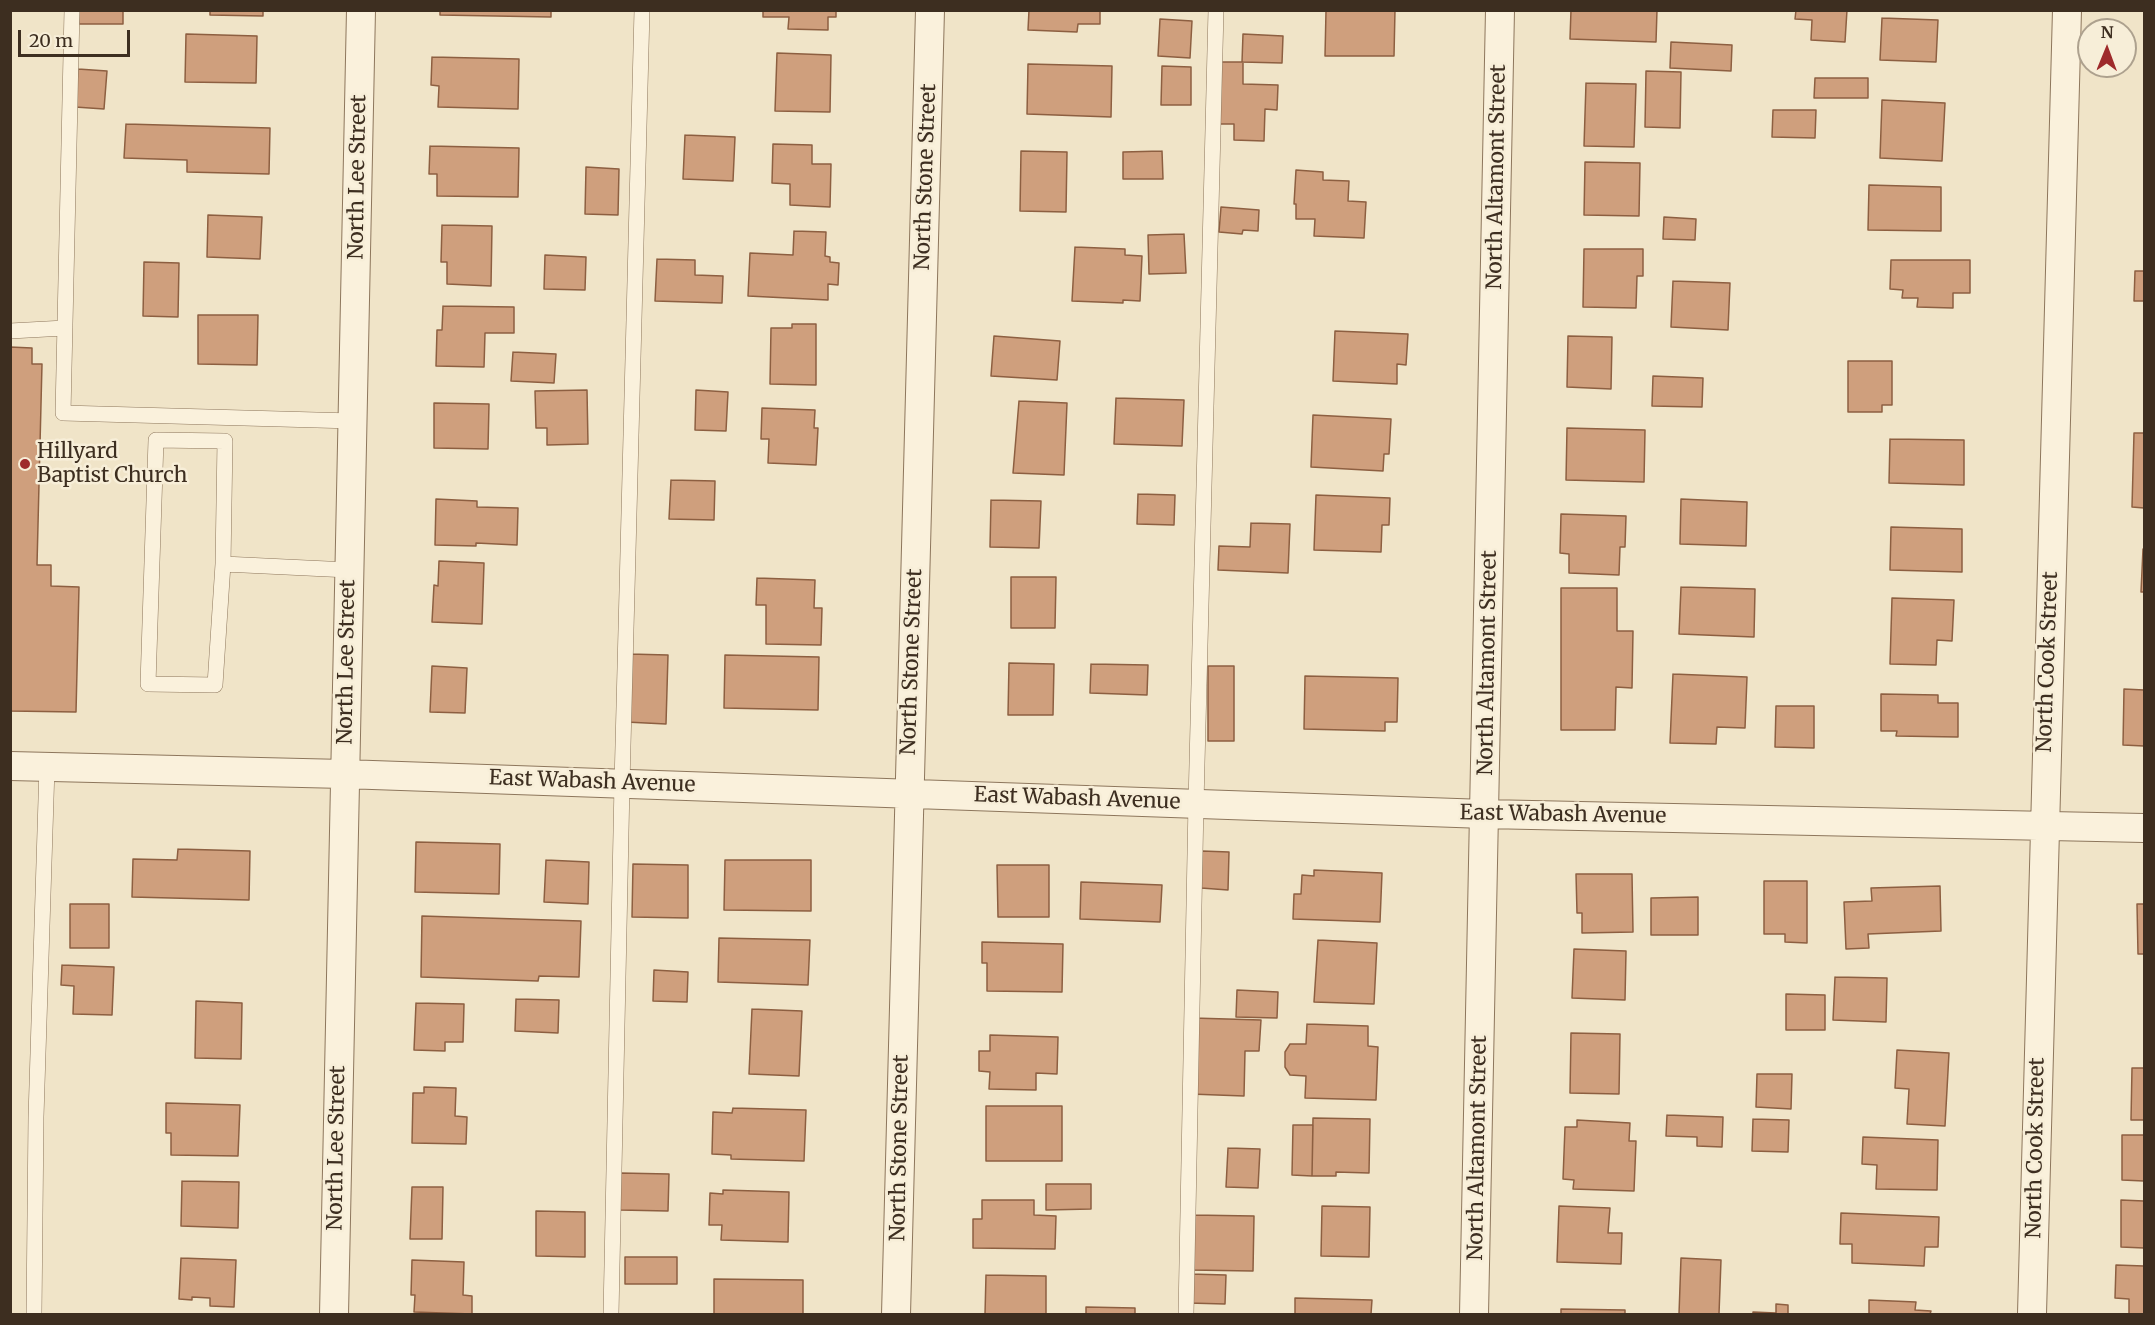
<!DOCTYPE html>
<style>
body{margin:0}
#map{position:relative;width:2155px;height:1325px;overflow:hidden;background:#f0e4c8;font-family:Merriweather,serif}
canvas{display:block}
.frame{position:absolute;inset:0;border:12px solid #3d2e20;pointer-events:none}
.north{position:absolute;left:2077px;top:18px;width:60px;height:60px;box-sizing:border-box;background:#f7eed8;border:2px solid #ada18e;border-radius:50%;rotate:1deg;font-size:16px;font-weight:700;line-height:24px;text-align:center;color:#3d2e20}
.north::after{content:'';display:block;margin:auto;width:21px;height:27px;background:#9e2a2b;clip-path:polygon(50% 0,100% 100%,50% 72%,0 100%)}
.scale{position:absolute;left:18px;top:30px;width:112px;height:27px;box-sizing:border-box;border:3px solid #3d2e20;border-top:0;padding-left:8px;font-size:18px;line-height:21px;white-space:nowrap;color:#3d2e20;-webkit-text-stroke:4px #f7eed8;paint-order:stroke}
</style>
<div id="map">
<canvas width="2155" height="1325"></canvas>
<div class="frame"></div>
<div class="north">N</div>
<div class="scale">20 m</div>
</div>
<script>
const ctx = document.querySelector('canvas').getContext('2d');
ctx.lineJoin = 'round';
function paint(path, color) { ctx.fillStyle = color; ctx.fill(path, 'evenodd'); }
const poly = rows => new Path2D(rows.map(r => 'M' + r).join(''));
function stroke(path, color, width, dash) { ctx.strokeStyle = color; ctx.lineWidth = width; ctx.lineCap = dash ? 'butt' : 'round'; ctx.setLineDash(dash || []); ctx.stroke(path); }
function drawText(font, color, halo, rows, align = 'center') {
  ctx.font = font + ' Merriweather,serif'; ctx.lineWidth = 5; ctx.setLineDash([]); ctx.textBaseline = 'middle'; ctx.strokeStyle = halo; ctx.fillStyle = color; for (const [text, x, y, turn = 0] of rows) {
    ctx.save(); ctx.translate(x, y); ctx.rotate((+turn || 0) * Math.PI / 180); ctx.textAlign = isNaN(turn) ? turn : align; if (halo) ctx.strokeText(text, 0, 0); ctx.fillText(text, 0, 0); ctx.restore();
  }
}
const building = poly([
 [79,10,123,10,123,24,79,24,79,10],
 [210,10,263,10,263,16,210,15,210,10],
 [440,10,551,10,551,17,440,15,440,10],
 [763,10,836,10,836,17,828,17,828,30,788,29,789,17,763,17,763,10],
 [1029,10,1100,10,1100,24,1078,24,1077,32,1028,30,1029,10],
 [1346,10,1395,10,1394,56,1325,56,1326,11,1346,10],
 [1571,10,1657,10,1656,42,1570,39,1571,10],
 [1796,10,1847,10,1845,42,1811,40,1812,20,1795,19,1796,10],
 [1882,18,1938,20,1936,62,1880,60,1882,18],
 [1160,19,1192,21,1190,58,1158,56,1160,19],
 [186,34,257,36,256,83,185,82,186,34],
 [1243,34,1283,36,1282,63,1242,62,1243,34],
 [1671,42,1732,45,1731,71,1670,68,1671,42],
 [777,53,831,55,830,112,775,111,777,53],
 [432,57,519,59,518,109,438,107,439,86,431,85,432,57],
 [1219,62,1243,62,1243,84,1278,85,1277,110,1265,109,1264,141,1234,140,1234,124,1217,124,1219,62],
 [1028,64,1112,66,1111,117,1027,114,1028,64],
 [1162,66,1191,67,1191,105,1161,105,1162,66],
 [78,69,107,71,104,109,75,107,78,69],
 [1646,71,1681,72,1680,128,1645,127,1646,71],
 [1815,78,1868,78,1868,98,1814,98,1815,78],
 [1586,83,1636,84,1634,147,1584,146,1586,83],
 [1882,100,1945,103,1942,161,1880,158,1882,100],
 [1773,110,1816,110,1815,138,1772,137,1773,110],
 [126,124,270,128,269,174,187,172,187,160,124,158,126,124],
 [685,135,735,137,733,181,683,179,685,135],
 [773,144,812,145,812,164,831,164,830,207,790,205,790,184,772,183,773,144],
 [430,146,519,148,518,197,437,196,437,174,429,174,430,146],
 [1021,151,1067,152,1066,212,1020,211,1021,151],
 [1162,151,1163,179,1123,179,1123,152,1162,151],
 [1585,162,1640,163,1639,216,1584,215,1585,162],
 [586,167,619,169,618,215,585,214,586,167],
 [1296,170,1323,172,1323,180,1349,181,1348,201,1366,202,1364,238,1314,236,1315,219,1296,219,1296,204,1294,204,1296,170],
 [1869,185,1941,187,1941,231,1868,230,1869,185],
 [1221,207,1259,210,1258,231,1243,230,1242,234,1219,232,1221,207],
 [208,215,262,217,260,259,207,257,208,215],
 [1664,217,1696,219,1695,240,1663,239,1664,217],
 [442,225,492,226,491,286,447,284,447,262,441,262,442,225],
 [794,231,826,232,825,256,830,257,830,262,839,263,838,285,828,284,828,300,748,296,750,253,793,255,794,231],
 [1184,234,1186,273,1149,274,1148,235,1184,234],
 [1075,247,1125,249,1125,255,1142,256,1140,301,1123,300,1123,303,1072,301,1075,247],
 [1584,249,1643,249,1643,276,1637,276,1636,308,1583,307,1584,249],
 [545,255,586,257,585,290,544,289,545,255],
 [657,259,695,260,695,275,723,276,722,303,655,301,657,259],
 [1891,260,1970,260,1970,293,1953,293,1953,308,1917,307,1918,298,1902,298,1903,290,1890,289,1891,260],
 [144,262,179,263,178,317,143,316,144,262],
 [2135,271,2144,271,2144,301,2134,301,2135,271],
 [1673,281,1730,283,1728,330,1671,327,1673,281],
 [443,306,514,307,514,333,485,333,484,367,436,366,437,330,442,330,443,306],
 [198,315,258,315,257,365,198,364,198,315],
 [792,324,816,324,816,385,770,384,771,328,792,328,792,324],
 [1335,331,1408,334,1406,365,1397,364,1397,384,1333,381,1335,331],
 [994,336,1060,341,1057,380,991,376,994,336],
 [1568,336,1612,337,1611,389,1567,387,1568,336],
 [10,347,32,348,32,364,42,364,37,565,51,565,51,586,79,587,76,712,10,711,10,347],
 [513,352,556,354,554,383,511,381,513,352],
 [1848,361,1892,361,1892,405,1882,405,1882,412,1848,412,1848,361],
 [1653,376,1703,378,1702,407,1652,406,1653,376],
 [587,390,588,444,547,445,547,428,536,428,535,391,587,390],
 [696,390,728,392,726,431,695,430,696,390],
 [1116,398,1184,400,1182,446,1114,444,1116,398],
 [1019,401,1067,403,1064,475,1013,473,1019,401],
 [434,403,489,404,488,449,434,448,434,403],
 [762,408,815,410,814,428,818,428,816,465,768,463,769,439,761,439,762,408],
 [1313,415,1391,419,1389,454,1384,454,1383,471,1311,467,1313,415],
 [1567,428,1645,430,1644,482,1566,480,1567,428],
 [2134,433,2144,433,2144,508,2132,507,2134,433],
 [1890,439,1964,440,1964,485,1889,483,1890,439],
 [671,480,715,481,714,520,669,519,671,480],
 [1138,494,1175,495,1174,525,1137,524,1138,494],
 [1316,495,1390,498,1389,525,1382,525,1381,552,1314,550,1316,495],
 [436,499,477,501,477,507,518,508,517,545,476,543,476,546,435,545,436,499],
 [1681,499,1747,502,1746,546,1680,544,1681,499],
 [991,500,1041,501,1039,548,990,547,991,500],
 [1561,514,1626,516,1625,547,1620,547,1619,575,1569,573,1569,554,1560,553,1561,514],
 [1251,523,1290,524,1288,573,1218,570,1219,546,1250,547,1251,523],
 [1891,527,1962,529,1962,572,1890,570,1891,527],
 [2143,549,2144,549,2144,592,2141,592,2143,549],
 [439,561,484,563,482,624,432,622,434,585,438,586,439,561],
 [1011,577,1056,577,1055,628,1011,628,1011,577],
 [757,578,815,580,814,608,822,608,821,645,766,644,766,605,756,605,757,578],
 [1681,587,1755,589,1754,637,1679,634,1681,587],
 [1561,588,1617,588,1617,631,1633,631,1632,688,1616,687,1615,730,1561,730,1561,588],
 [1892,598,1954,600,1952,641,1937,640,1936,665,1890,664,1892,598],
 [629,654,668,655,666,724,626,722,629,654],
 [725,655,819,657,818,710,724,708,725,655],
 [1009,663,1054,664,1053,715,1008,715,1009,663],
 [1091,664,1148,665,1147,695,1090,693,1091,664],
 [432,666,467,668,465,713,430,712,432,666],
 [1208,666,1234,666,1234,741,1208,741,1208,666],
 [1673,674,1747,677,1745,728,1717,727,1716,744,1670,743,1673,674],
 [1305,676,1398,678,1397,722,1385,722,1385,731,1304,729,1305,676],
 [2124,689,2144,690,2144,746,2123,745,2124,689],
 [1881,694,1938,695,1938,703,1958,703,1958,737,1896,736,1897,731,1881,731,1881,694],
 [1776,706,1814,706,1814,748,1775,747,1776,706],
 [416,842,500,844,499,894,415,892,416,842],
 [178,849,250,851,249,900,132,897,133,859,177,860,178,849],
 [1202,851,1229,852,1228,890,1201,888,1202,851],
 [546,860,589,862,588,904,544,902,546,860],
 [725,860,811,860,811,911,724,910,725,860],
 [633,864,688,865,688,918,632,917,633,864],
 [997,865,1049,865,1049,917,998,917,997,865],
 [1314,870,1382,873,1380,922,1293,919,1294,894,1301,894,1302,875,1314,876,1314,870],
 [1576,874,1632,874,1633,932,1582,933,1582,913,1577,913,1576,874],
 [1764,881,1807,881,1807,943,1785,942,1785,934,1764,934,1764,881],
 [1081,882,1162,885,1160,922,1080,919,1081,882],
 [1940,886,1941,931,1868,934,1869,948,1846,949,1844,902,1872,901,1871,888,1940,886],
 [1698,897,1698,935,1651,935,1651,898,1698,897],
 [70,904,109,904,109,948,70,948,70,904],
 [2137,904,2144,904,2144,954,2138,954,2137,904],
 [422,916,581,921,579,977,539,976,538,981,421,977,422,916],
 [719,938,810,940,808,985,718,982,719,938],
 [1318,940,1377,943,1374,1004,1314,1002,1318,940],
 [982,942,1063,944,1062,992,987,991,987,963,982,963,982,942],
 [1574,949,1626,951,1625,1000,1572,998,1574,949],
 [62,965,114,967,112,1015,73,1014,74,986,61,985,62,965],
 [654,970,688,972,687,1002,653,1001,654,970],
 [1835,977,1887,978,1886,1022,1833,1020,1835,977],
 [1237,990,1278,992,1277,1018,1236,1017,1237,990],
 [1786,994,1825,995,1825,1030,1786,1030,1786,994],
 [516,999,559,1000,558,1033,515,1031,516,999],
 [196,1001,242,1003,241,1059,195,1058,196,1001],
 [416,1003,464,1004,463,1042,445,1042,445,1051,414,1050,416,1003],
 [752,1009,802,1011,799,1076,749,1074,752,1009],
 [1193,1018,1261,1020,1259,1051,1245,1051,1244,1096,1190,1094,1193,1018],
 [1307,1024,1368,1026,1368,1046,1378,1047,1376,1100,1305,1098,1306,1076,1290,1075,1285,1067,1285,1052,1290,1044,1306,1044,1307,1024],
 [1571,1033,1620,1034,1619,1094,1570,1093,1571,1033],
 [990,1035,1058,1037,1057,1074,1036,1073,1036,1090,989,1089,990,1072,979,1071,979,1051,990,1051,990,1035],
 [1897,1050,1949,1053,1945,1126,1907,1124,1909,1089,1895,1088,1897,1050],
 [2132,1068,2144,1068,2144,1120,2131,1120,2132,1068],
 [1757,1074,1792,1074,1791,1109,1756,1107,1757,1074],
 [424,1087,456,1088,455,1116,467,1117,466,1144,412,1143,413,1093,424,1093,424,1087],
 [166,1103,240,1105,238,1156,171,1155,171,1133,166,1133,166,1103],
 [986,1106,1062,1106,1062,1161,986,1161,986,1106],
 [733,1108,806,1110,804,1161,731,1159,731,1155,712,1154,713,1112,732,1113,733,1108],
 [1667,1115,1723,1117,1722,1147,1697,1146,1697,1137,1666,1136,1667,1115],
 [1313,1118,1370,1119,1369,1173,1336,1172,1336,1176,1312,1176,1313,1118],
 [1753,1119,1789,1120,1788,1152,1752,1151,1753,1119],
 [1577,1120,1630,1123,1629,1141,1636,1141,1634,1191,1573,1189,1574,1180,1563,1179,1565,1127,1577,1127,1577,1120],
 [1293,1125,1313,1125,1312,1176,1292,1175,1293,1125],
 [2122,1135,2144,1135,2144,1181,2122,1180,2122,1135],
 [1863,1137,1938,1140,1937,1190,1876,1189,1877,1165,1862,1164,1863,1137],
 [1228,1148,1260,1149,1258,1188,1226,1187,1228,1148],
 [620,1173,669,1174,668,1211,620,1210,620,1173],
 [182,1181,239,1182,238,1228,181,1226,182,1181],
 [1046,1184,1091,1184,1091,1209,1046,1210,1046,1184],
 [412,1187,443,1187,442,1239,410,1239,412,1187],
 [723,1190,789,1192,788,1242,721,1240,722,1225,709,1225,710,1193,723,1194,723,1190],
 [982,1200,1034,1200,1034,1215,1056,1216,1055,1249,973,1248,973,1219,982,1219,982,1200],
 [2121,1200,2144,1201,2144,1248,2121,1247,2121,1200],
 [1322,1206,1370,1207,1369,1257,1321,1256,1322,1206],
 [1559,1206,1610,1208,1608,1233,1622,1233,1621,1264,1557,1262,1559,1206],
 [536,1211,585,1212,585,1257,536,1256,536,1211],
 [1841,1213,1939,1217,1938,1247,1925,1247,1924,1266,1852,1263,1852,1244,1840,1244,1841,1213],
 [1192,1215,1254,1216,1253,1271,1190,1270,1192,1215],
 [625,1257,677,1257,677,1284,625,1284,625,1257],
 [181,1258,236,1260,234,1307,210,1306,210,1298,192,1297,192,1300,179,1299,181,1258],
 [1681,1258,1721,1260,1719,1314,1679,1314,1681,1258],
 [412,1260,464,1262,463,1295,472,1296,472,1314,414,1312,415,1295,411,1295,412,1260],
 [2116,1265,2144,1266,2144,1314,2129,1314,2129,1299,2115,1298,2116,1265],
 [1189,1274,1226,1275,1225,1304,1188,1303,1189,1274],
 [986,1275,1046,1276,1046,1314,985,1314,986,1275],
 [714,1279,803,1280,803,1314,714,1314,714,1279],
 [1295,1298,1372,1300,1371,1314,1295,1314,1295,1298],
 [1869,1300,1916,1302,1915,1310,1931,1311,1930,1314,1869,1314,1869,1300],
 [1776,1304,1788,1305,1788,1314,1753,1314,1753,1312,1776,1313,1776,1304],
 [1086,1307,1135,1308,1135,1314,1086,1314,1086,1307],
 [1561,1309,1625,1310,1625,1314,1561,1314,1561,1309]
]);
const lane = poly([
 [72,10,63,413,353,421],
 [10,331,65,328],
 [223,564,215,685,148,684,156,440,225,441,223,564,349,570],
 [34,1314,36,1117,47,767],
 [611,1314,622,784,642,10],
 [1186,1314,1196,803,1216,10]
]);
const street = poly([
 [10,766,344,774,1485,814,2144,828],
 [334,1314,361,10],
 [896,1314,930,10],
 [1474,1314,1500,10],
 [2032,1314,2067,10]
]);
const markers = [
 [25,464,6,"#9e2a2b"]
];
const streetNames = [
 ["North Lee Street",358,177,-89],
 ["North Stone Street",926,177,-88],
 ["North Altamont Street",1497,177,-89],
 ["North Lee Street",347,662,-89],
 ["North Stone Street",912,662,-88],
 ["North Cook Street",2048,662,-88],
 ["North Altamont Street",1488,663,-89],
 ["East Wabash Avenue",592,782,2],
 ["East Wabash Avenue",1077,799,2],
 ["East Wabash Avenue",1563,815,1],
 ["North Lee Street",337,1148,-89],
 ["North Stone Street",900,1148,-89],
 ["North Altamont Street",1478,1148,-89],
 ["North Cook Street",2036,1148,-89]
];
const poiNames = [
 ["Hillyard",37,452],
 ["Baptist Church",37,476]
];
paint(building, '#cf9f7d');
stroke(building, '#8d5f41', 1.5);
stroke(lane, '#8d765c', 16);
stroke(street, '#8d765c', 30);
stroke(lane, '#faf1dc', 15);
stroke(street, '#faf1dc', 28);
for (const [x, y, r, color] of markers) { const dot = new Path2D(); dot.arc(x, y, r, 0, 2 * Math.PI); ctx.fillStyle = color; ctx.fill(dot); stroke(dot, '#f7eed8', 2); }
drawText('21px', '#3d2e20', '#f7eed8', streetNames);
drawText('21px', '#3d2e20', '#f7eed8', poiNames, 'left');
</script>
